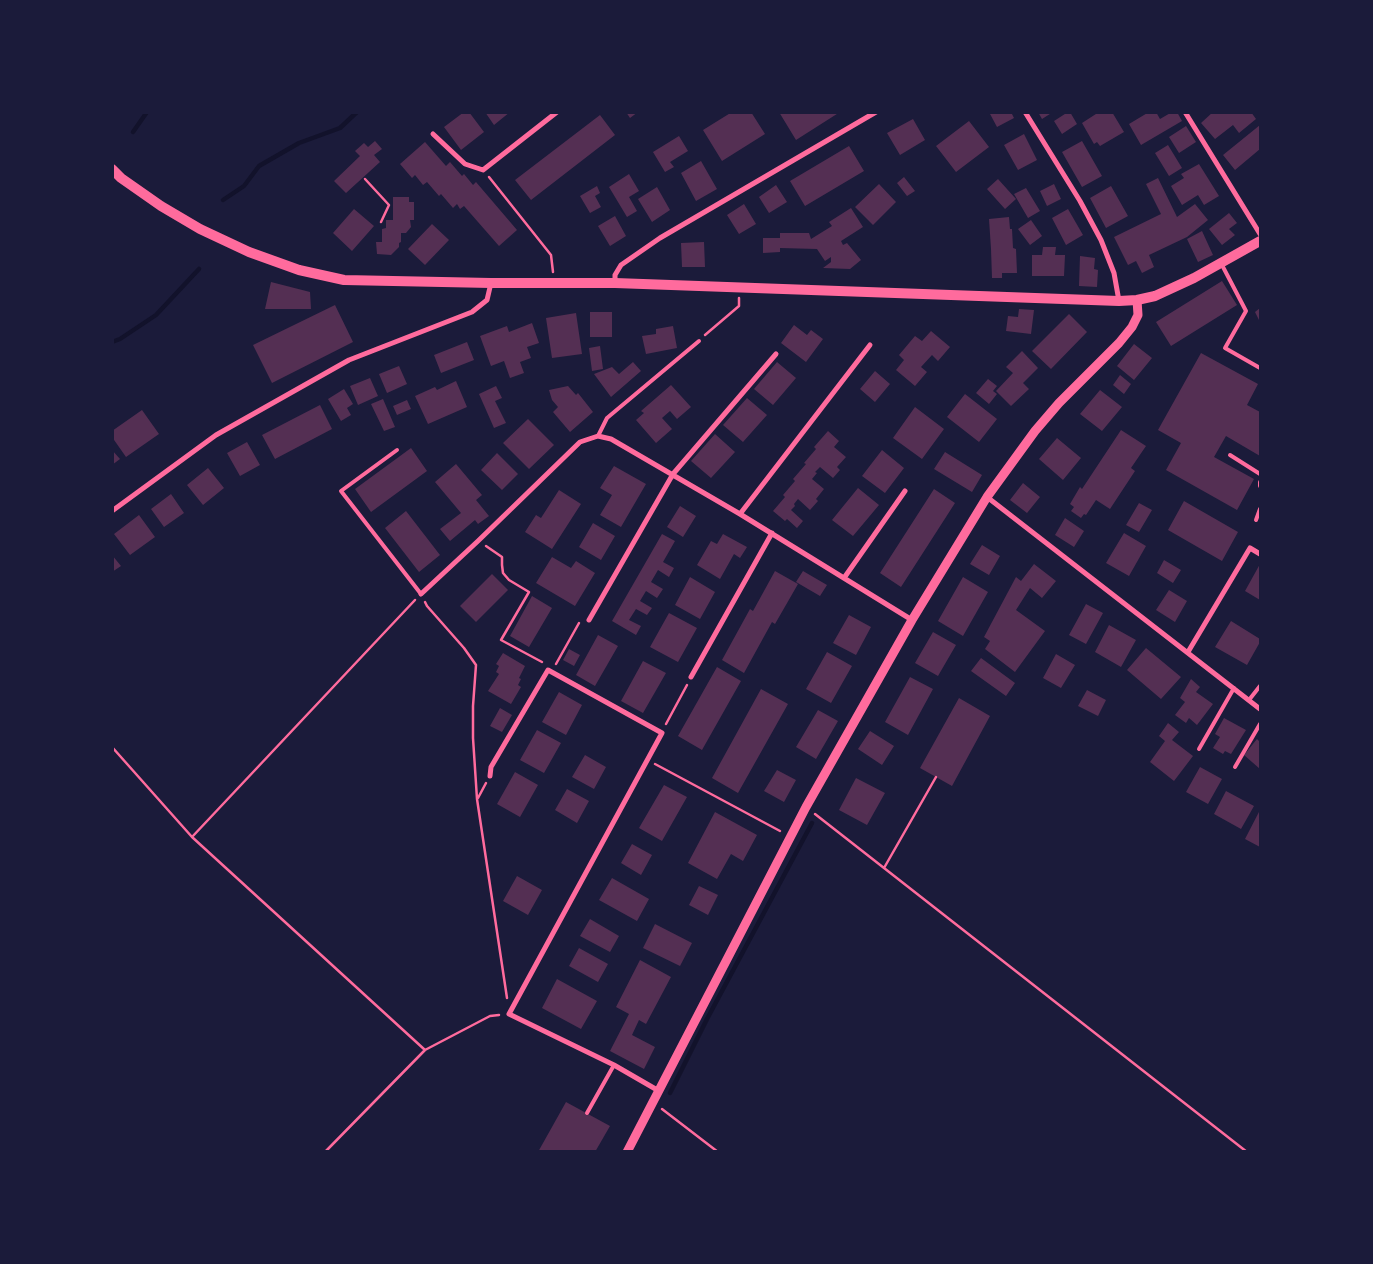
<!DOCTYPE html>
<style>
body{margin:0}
#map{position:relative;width:1373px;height:1264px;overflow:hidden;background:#1b1b3a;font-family:"Noto Serif",serif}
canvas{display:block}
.frame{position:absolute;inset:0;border:114px solid #1b1b3a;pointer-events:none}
</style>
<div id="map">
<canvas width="1373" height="1264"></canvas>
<div class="frame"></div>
</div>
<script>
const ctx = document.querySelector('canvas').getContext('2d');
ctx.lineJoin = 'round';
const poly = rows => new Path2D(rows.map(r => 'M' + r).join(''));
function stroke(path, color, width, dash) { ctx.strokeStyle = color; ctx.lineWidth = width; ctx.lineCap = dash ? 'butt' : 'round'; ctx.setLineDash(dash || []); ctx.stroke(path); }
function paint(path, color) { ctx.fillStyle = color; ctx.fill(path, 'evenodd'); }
const stream = poly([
 [133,132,147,112],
 [223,200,244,186,259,166,299,143,340,128,357,112],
 [112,342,120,339,156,315,199,269],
 [670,1093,707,1019,812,823]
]);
const building = poly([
 [464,112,469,112,484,132,461,150,444,127],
 [485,112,510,112,494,125],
 [626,112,638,112,630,118],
 [732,112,751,112,765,134,722,161,703,130],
 [779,112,840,112,796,140],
 [989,112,1011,112,1014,118,997,127],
 [1038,112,1053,112,1042,119],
 [1068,112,1070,112,1077,124,1062,134,1054,121],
 [1099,112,1112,112,1124,132,1100,146,1097,142,1094,144,1082,123],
 [1149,112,1156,112,1160,119,1172,112,1177,112,1182,121,1141,145,1129,124],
 [1213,112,1251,112,1256,119,1239,133,1233,125,1215,139,1201,123],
 [600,115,615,135,531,200,515,180],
 [913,119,925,140,900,155,887,133],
 [969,121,989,147,956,172,936,146],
 [1260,125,1260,149,1235,170,1223,155],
 [1186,126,1196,142,1179,153,1169,137],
 [1024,134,1037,160,1018,170,1004,145],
 [679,136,688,151,670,162,674,167,665,172,653,152],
 [375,141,382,149,374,155,380,162,346,193,334,181,360,156,355,151,364,143,368,147],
 [1082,141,1102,176,1082,187,1062,152],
 [425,142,446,166,450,162,462,176,464,174,473,185,476,182,517,230,499,246,464,206,460,209,457,204,453,208,441,194,439,196,427,182,423,185,415,175,412,178,400,164],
 [1168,145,1182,168,1169,176,1155,153],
 [849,146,864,171,805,206,790,181],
 [701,161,717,189,696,201,681,173],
 [1199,164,1219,196,1204,205,1198,195,1182,205,1171,186,1184,178,1181,174],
 [629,174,639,191,629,197,637,211,627,217,609,187],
 [904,177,915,191,907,196,897,183],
 [1158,178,1177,217,1195,204,1208,220,1187,237,1149,255,1154,267,1142,273,1136,261,1128,265,1114,237,1161,214,1146,184],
 [998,179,1016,199,1005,209,987,189],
 [879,184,896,202,873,225,855,207],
 [1054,184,1061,199,1047,206,1040,191],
 [776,185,787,202,769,213,759,197],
 [597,186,600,193,595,196,601,207,590,213,580,196],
 [1111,186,1128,216,1106,228,1090,198],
 [657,187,670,210,652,222,638,199],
 [1026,188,1040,211,1028,218,1014,194],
 [393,197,409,197,409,202,414,202,414,220,410,220,411,227,406,233,401,233,401,242,399,243,399,247,391,255,377,254,376,242,382,242,382,229,386,228,386,220,393,220],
 [744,204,756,224,739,234,727,215],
 [851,208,863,227,841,241,843,245,847,243,861,260,850,269,823,268,831,262,831,257,825,261,817,249,780,248,780,252,763,253,763,238,780,238,780,233,809,233,811,239,832,226,829,222],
 [354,209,374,226,352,251,333,233],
 [1068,209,1083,235,1066,245,1052,218],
 [1229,213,1237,223,1229,229,1235,235,1222,245,1209,229],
 [615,216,626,236,610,246,598,226],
 [1009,217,1010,229,1012,229,1013,248,1016,249,1017,273,1002,273,1002,278,992,278,991,249,989,219],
 [1031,220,1042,236,1030,245,1018,229],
 [432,224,449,240,425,265,408,249],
 [1202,231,1213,255,1198,262,1187,239],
 [704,242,705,267,682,267,681,243],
 [1043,247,1056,247,1055,255,1065,255,1064,276,1032,276,1032,255,1042,255],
 [1080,256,1095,258,1094,269,1098,270,1097,287,1079,286],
 [1222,281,1237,305,1171,346,1156,322],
 [271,282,310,292,311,309,265,309],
 [335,305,353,342,272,383,253,345],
 [1260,308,1260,322,1255,312],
 [1019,309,1034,310,1031,334,1006,331,1008,316,1018,317],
 [590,312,612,312,612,337,590,337],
 [576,313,582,354,552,358,546,318],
 [1069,314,1087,332,1051,369,1032,351],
 [532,323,539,343,527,347,531,358,520,362,524,373,510,378,504,361,491,366,480,336,507,326,509,332],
 [794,325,807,335,811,330,823,339,806,362,781,343],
 [673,326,677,348,646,354,642,336,656,334,656,329],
 [931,331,950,347,938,361,932,355,921,367,927,372,915,386,896,370,904,360,899,355,915,336,922,341],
 [467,342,474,360,441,373,434,355],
 [1134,344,1152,358,1134,380,1117,366],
 [600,346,603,369,592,371,589,348],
 [1022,351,1038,368,1023,383,1029,389,1011,406,996,391,1013,373,1006,367],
 [1201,353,1258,384,1247,405,1260,412,1260,456,1226,436,1214,457,1254,479,1237,510,1166,470,1181,443,1158,430],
 [633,362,641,371,611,397,594,374,612,367,619,374],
 [777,362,796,378,773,405,754,389],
 [399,366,407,384,387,393,379,374],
 [875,371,890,384,875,402,860,389],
 [1120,375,1131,384,1124,394,1113,385],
 [370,378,378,396,358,405,350,386],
 [988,379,997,386,993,391,997,394,989,404,976,393],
 [456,381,467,407,428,424,415,396,435,387,437,390],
 [671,385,691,407,677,419,670,411,662,418,672,429,656,443,636,420,644,413,641,411],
 [496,386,502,398,495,401,506,423,494,428,479,394],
 [568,386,576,395,578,393,593,412,570,432,553,412,558,407,552,400,549,390],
 [344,389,353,404,347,408,351,415,341,421,328,399],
 [1100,390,1122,407,1102,431,1080,414],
 [965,394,997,419,979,442,947,417],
 [747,398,767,415,743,442,723,425],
 [383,399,395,427,384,431,371,404],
 [407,400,411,409,397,415,393,406],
 [320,405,332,429,275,459,262,435],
 [915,407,944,429,922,459,893,438],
 [142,410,159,434,126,457,112,437,112,431],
 [528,419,554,445,529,469,503,443],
 [1121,430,1146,446,1131,468,1135,471,1110,509,1096,500,1086,515,1084,514,1081,518,1071,511,1074,507,1070,504,1080,487,1082,489],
 [828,431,839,441,834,447,846,457,837,467,840,470,833,478,820,467,815,472,817,473,812,479,824,489,816,499,818,501,810,510,798,499,794,504,795,506,791,510,803,521,797,528,787,519,785,521,773,511,785,497,783,495,795,481,793,479,806,464,804,463,816,449,814,447],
 [715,434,735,452,711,478,691,461],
 [1057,438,1081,458,1063,480,1039,459],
 [247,442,260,465,240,476,227,453],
 [411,448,427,471,371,512,355,489],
 [112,450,120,459,112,465],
 [882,450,904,468,885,493,862,476],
 [945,452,982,475,972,492,934,469],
 [497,453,518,474,502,490,481,470],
 [456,464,482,495,476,500,489,516,478,524,475,520,450,541,440,529,461,513,435,482],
 [614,466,646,484,621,527,600,515,612,495,600,488],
 [208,468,224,488,203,505,187,485],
 [1023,483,1040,497,1027,513,1010,500],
 [858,488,879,505,853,536,832,520],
 [934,489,955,503,901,587,880,573],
 [559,490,581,504,552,549,525,532,536,515,541,518],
 [171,494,184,513,164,527,151,509],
 [1184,501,1238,532,1222,561,1168,530],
 [1139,503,1152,510,1139,532,1126,525],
 [680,506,696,516,683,537,667,527],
 [406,511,440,555,419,572,385,528],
 [139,515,155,537,130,555,114,534],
 [1065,518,1084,531,1074,547,1055,535],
 [593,523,615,536,601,560,579,547],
 [1124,533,1146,546,1129,576,1106,563],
 [662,534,675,541,663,562,674,568,669,577,658,570,651,582,663,589,657,598,646,591,640,601,652,608,647,615,636,609,629,620,641,626,636,635,612,621],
 [723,534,747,547,740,558,734,554,720,579,697,565,711,541,717,544],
 [982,545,1000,556,989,575,970,564],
 [112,555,121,566,112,572],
 [552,557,571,568,576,561,595,573,575,606,536,583],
 [1164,560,1181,570,1173,583,1157,573],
 [1034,564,1056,581,1042,598,1030,588,1016,610,1045,631,1015,672,985,649,990,641,984,637,1016,577,1021,581],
 [1260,564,1260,600,1245,591],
 [775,571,798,584,775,624,772,622,744,673,722,660,750,609,753,611],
 [803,571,827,585,820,596,796,582],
 [492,574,508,590,476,622,460,606],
 [690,577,715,592,700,619,675,605],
 [963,577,988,592,963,636,938,621],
 [1169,590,1187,601,1175,622,1156,610],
 [532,596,552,608,529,647,510,636],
 [1086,604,1103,613,1086,644,1069,635],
 [669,613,697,628,678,662,650,647],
 [849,615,871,627,856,655,833,643],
 [1231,621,1260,639,1260,642,1247,665,1215,647],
 [1109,625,1136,640,1121,667,1095,652],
 [933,632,956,645,938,676,915,663],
 [598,635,618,646,595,686,576,675],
 [1146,648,1181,677,1161,699,1127,670],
 [569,649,580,655,574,666,563,660],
 [827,652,852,666,831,703,806,689],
 [503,653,525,666,519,678,521,679,518,685,521,687,511,704,488,691,499,674,496,672,499,666,496,664],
 [1056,654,1075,665,1061,688,1043,678],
 [981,658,1015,683,1006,696,971,671],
 [643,661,666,673,643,713,621,701],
 [717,667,741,681,702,750,678,736],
 [910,677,933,689,908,735,885,722],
 [1191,679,1200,687,1196,692,1213,704,1197,725,1189,718,1186,723,1175,715,1185,702,1180,698],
 [761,689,788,704,738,793,712,778],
 [1087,690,1106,700,1098,716,1078,706],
 [559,692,582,705,566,735,542,722],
 [959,698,990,716,952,786,920,768],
 [500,708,512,715,502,732,490,726],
 [818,710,838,721,816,759,796,747],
 [1224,718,1246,730,1231,754,1225,751,1223,754,1213,748,1220,737,1215,734],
 [1168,723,1179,732,1172,740,1193,756,1174,781,1150,762,1165,741,1159,736],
 [537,730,561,743,544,773,520,760],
 [870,731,894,746,882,765,858,749],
 [1257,739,1260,742,1260,769,1244,755],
 [585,755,606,767,594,789,572,777],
 [1200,767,1222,779,1208,804,1186,792],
 [777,770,796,780,784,802,764,791],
 [515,772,538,785,520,817,497,804],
 [856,778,885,793,867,825,839,810],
 [664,785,687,797,662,841,639,828],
 [567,789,589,801,577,823,555,810],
 [1226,791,1254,806,1241,829,1214,814],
 [1260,810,1260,847,1245,839],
 [715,812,757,835,743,861,731,854,717,879,688,863],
 [632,844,652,855,641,875,621,863],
 [517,876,542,890,528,915,503,901],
 [612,878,649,899,637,921,599,900],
 [699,886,718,895,708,915,689,905],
 [590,919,619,936,610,952,580,936],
 [655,924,692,943,680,966,643,948],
 [579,948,608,964,598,982,569,966],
 [640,960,671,977,646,1024,639,1020,632,1035,655,1047,644,1069,610,1051,629,1014,616,1007],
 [557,979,597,1001,581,1029,542,1008],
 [566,1102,610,1126,595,1152,538,1152]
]);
const path = poly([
 [489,177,551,255,553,272],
 [365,179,389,205,381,222],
 [705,335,739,306,739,298],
 [486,546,502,557,502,565,503,573,509,580,529,592,501,640,542,662],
 [425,602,427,606,464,648,476,665,473,706,473,738,477,799,507,998],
 [556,664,579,623],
 [666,724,687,685],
 [112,747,192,837,425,1050],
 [655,764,780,831],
 [478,798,486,783],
 [815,814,884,868,936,777],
 [192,837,415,600],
 [884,868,1247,1152],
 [662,1109,718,1152],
 [325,1152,425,1050,490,1016,499,1015]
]);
const service = poly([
 [1222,265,1246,311,1225,348,1260,368],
 [598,436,607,418,699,341],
 [397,450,341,491,421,594],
 [1230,455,1260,474],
 [1260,482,1260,486],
 [1256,520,1260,509],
 [1249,700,1260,686],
 [1199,749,1234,688],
 [1235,767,1260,724],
 [587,1113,614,1065]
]);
const minor = poly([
 [1025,112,1080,201,1101,240,1114,273,1119,301],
 [1185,112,1260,234],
 [433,134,465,164,483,170,557,112],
 [615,283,615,275,621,265,660,238,876,112],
 [987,497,1260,709],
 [112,511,216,435,349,360,472,312,487,300,491,283],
 [740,514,870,345],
 [844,578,905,491],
 [421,594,478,541,580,442,598,436,611,439,740,514,912,620],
 [589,620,673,474,776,354],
 [1188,652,1250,548,1260,554],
 [691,677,772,533],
 [490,776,491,767,548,670,662,733,509,1014,614,1065,659,1091]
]);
const tertiary = poly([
 [627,1152,806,807,912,620,987,497,1035,431,1059,403,1119,343,1132,327,1138,315,1137,300]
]);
const secondary = poly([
 [112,169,121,178,161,206,200,229,249,252,299,270,344,280,491,283,615,283,1119,301,1137,300,1155,296,1194,278,1260,241]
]);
stroke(stream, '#12122b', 4.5);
paint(building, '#542f53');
stroke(path, '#ff6b9d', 2.5);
stroke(service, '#ff6b9d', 4);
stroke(minor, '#ff6b9d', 5);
stroke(tertiary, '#ff6b9d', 9);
stroke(secondary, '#ff6b9d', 10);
</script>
